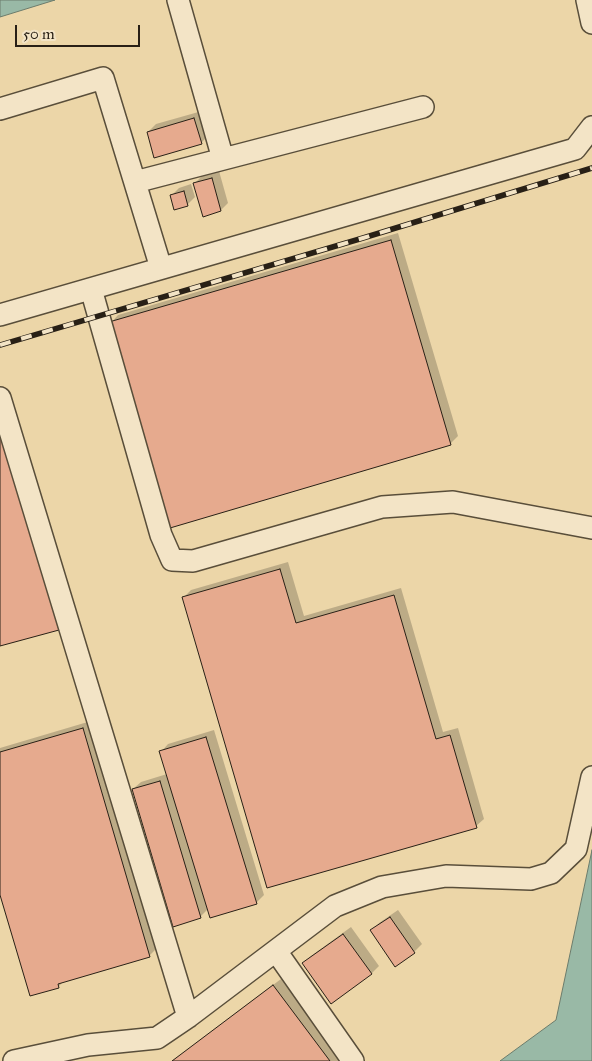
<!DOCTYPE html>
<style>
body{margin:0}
#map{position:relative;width:592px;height:1061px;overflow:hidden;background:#ecd6a8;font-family:"IM FELL Great Primer",serif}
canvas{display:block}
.scale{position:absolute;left:15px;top:25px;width:125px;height:22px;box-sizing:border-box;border:2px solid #282016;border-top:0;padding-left:6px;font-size:15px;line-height:18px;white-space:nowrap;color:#282016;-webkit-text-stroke:4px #f3e4c6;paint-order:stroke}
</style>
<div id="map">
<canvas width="592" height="1061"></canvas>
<div class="scale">50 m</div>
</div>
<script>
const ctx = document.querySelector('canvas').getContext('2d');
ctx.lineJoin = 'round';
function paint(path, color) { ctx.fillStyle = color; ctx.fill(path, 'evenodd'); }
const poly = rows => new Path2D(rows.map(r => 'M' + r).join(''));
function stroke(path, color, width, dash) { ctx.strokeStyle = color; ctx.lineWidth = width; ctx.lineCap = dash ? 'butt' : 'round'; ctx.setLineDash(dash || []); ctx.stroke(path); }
const water = poly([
 [0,0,55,0,0,17,0,0],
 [592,850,592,1061,500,1061,556,1020,592,850]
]);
const shadow = poly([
 [202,111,209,135,201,143,148,132,156,124],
 [219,171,228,203,221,210,195,183,203,175],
 [191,184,195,197,187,205,171,196,179,188],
 [398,233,458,436,450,444,111,323,118,315],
 [288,562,304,616,401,588,443,732,458,728,484,819,476,826,184,597,191,590],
 [91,721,157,948,149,956,65,980,58,987,0,891,0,748],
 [214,730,264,895,256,903,208,909,200,917,133,789,141,782,167,774,161,752,168,744],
 [398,910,422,944,414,952,372,931,379,923],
 [351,927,379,966,371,974,304,963,311,956],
 [281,979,343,1061,172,1061]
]);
const building = poly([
 [194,118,202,144,154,158,147,132,194,118],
 [212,178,221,211,203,217,193,183,212,178],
 [184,191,188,206,174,210,170,195,184,191],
 [391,240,451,445,170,528,109,322,391,240],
 [0,421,59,630,0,646,0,421],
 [280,569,296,623,394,595,436,739,450,735,477,828,267,888,182,597,280,569],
 [83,728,150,957,58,984,59,988,30,996,0,895,0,752,83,728],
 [206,737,257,904,210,918,159,751,206,737],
 [160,781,201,918,173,927,132,789,160,781],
 [390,917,415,953,395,967,370,930,390,917],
 [343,934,372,974,331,1004,302,963,343,934],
 [273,985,330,1061,172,1061,273,985]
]);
const minor = poly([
 [178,0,223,159],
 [587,0,592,23],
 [0,109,103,78,161,268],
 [135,182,423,107],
 [91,289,161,535,172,560,193,561,382,507,453,502,592,528],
 [0,315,575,149,592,127],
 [0,398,188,1017],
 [276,951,353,1061],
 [14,1061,88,1045,157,1038,188,1017,335,906,382,887,446,876,531,879,551,873,576,849,592,777]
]);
const rail = poly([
 [0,345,363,238,592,168]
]);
paint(water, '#99b9a6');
stroke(water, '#6c7c6c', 1);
paint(shadow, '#0003');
paint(building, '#e6aa8e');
stroke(building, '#282016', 1);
stroke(minor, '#594e3a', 24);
stroke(minor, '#f3e4c6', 21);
stroke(rail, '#282016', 5.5);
stroke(rail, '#f3e4c6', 4, [11]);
</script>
